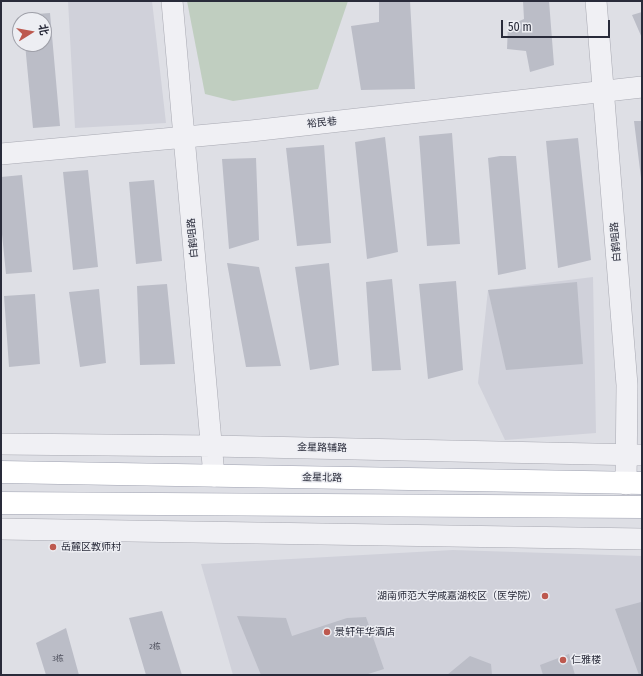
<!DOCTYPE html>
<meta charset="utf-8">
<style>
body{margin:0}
#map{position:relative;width:643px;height:676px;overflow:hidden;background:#dedfe5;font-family:"Fira Sans Condensed","Noto Sans SC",sans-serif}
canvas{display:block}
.frame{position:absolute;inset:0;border:2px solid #292b3a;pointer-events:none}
.north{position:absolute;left:12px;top:12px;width:40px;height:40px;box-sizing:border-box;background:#edeef3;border:1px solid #9fa0a9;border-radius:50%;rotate:79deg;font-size:11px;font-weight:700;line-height:16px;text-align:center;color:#292b3a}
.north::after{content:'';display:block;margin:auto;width:14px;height:18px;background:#bd594f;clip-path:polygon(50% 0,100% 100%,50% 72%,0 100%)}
.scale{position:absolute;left:501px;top:20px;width:109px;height:18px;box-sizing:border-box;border:2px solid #292b3a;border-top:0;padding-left:5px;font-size:12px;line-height:14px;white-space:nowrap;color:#292b3a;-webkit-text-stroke:3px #edeef3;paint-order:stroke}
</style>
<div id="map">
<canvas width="643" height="676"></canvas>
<div class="frame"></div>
<div class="north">北</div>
<div class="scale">50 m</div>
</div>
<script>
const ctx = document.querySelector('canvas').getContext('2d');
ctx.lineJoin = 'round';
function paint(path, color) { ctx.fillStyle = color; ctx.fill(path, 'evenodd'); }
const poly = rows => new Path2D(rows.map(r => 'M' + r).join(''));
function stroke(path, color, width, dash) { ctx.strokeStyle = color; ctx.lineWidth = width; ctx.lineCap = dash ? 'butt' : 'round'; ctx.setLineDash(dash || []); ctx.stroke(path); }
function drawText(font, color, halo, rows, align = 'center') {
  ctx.font = font + ' "Fira Sans Condensed","Noto Sans SC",sans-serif'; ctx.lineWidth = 3; ctx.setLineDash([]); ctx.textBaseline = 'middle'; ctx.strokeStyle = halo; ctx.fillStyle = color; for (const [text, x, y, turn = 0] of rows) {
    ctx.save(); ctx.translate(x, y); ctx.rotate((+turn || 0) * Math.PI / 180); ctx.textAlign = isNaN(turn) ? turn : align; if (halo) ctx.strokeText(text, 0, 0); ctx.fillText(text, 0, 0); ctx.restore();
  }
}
const built = poly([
 [68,1,152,1,166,123,75,128],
 [593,277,596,433,505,440,478,383,488,290],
 [453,550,642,556,642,675,233,675,201,564]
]);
const green = poly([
 [187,1,348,1,318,89,233,101,205,94]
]);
const building = poly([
 [379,1,410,1,415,89,361,90,351,26,379,22],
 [523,1,549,1,554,65,530,72,526,51,507,49,508,26,524,19],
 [642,12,642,38,632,15],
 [50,13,60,126,33,128,25,44,44,44,44,20,23,20,23,15],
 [634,121,642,121,642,178,641,178],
 [452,133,460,244,427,246,419,136],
 [385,137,398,252,367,259,355,142],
 [578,138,591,260,558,268,546,141],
 [324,145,331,243,297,246,286,148],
 [500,156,516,156,526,269,498,275,488,158],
 [256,158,259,240,229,249,222,159],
 [88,170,98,267,73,270,63,172],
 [22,175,32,272,6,274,1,224,1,177],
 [154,180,162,261,136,264,129,182],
 [227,263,259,267,281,366,246,367],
 [329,263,339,365,310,370,295,267],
 [392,279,401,370,372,371,366,282],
 [456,281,463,370,428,379,419,284],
 [577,282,583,364,506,370,488,290],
 [167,284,175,364,140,365,137,286],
 [99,289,106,363,80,367,69,292],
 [35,294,40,364,9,367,4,296],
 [641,602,642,675,639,675,615,609],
 [162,611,182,675,146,675,129,618],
 [237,616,286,618,292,636,347,618,366,617,384,669,365,675,261,675],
 [66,628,79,675,46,675,36,643],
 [569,654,575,675,543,675,540,665],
 [470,656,491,664,492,675,447,675]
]);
const minor = poly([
 [172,1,214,476],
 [596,1,627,385,626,484],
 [1,154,251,131,642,87],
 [1,444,212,446,642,455],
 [1,529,642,539]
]);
const major = poly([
 [1,472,642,483],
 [1,503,642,507]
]);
const markers = [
 [53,547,4,"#bd594f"],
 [545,596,4,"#bd594f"],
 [327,632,4,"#bd594f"],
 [563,660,4,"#bd594f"]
];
const numberNames = [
 ["2栋",155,647],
 ["3栋",58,659]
];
const streetNames = [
 ["裕民巷",322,123,-6],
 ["白鹤咀路",193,238,-95],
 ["白鹤咀路",616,242,-94],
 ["金星路辅路",322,448,1],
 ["金星北路",322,478,1]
];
const poiNames = [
 ["岳麓区教师村",61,547],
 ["湖南师范大学咸嘉湖校区（医学院）",537,596,"right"],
 ["景轩年华酒店",335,632],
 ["仁雅楼",571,660]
];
paint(built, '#d0d1da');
paint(green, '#c0cec0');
paint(building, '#bbbdc7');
stroke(minor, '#a8a9b2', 22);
stroke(major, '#9ea1b0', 23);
stroke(minor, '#f0f0f4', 21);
stroke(major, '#fff', 22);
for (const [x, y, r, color] of markers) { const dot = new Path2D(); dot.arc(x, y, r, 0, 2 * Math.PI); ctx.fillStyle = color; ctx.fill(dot); stroke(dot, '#edeef3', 1.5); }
drawText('8px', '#4e505d', null, numberNames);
drawText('10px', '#292b3a', '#edeef3', streetNames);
drawText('10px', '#292b3a', '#edeef3', poiNames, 'left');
</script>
